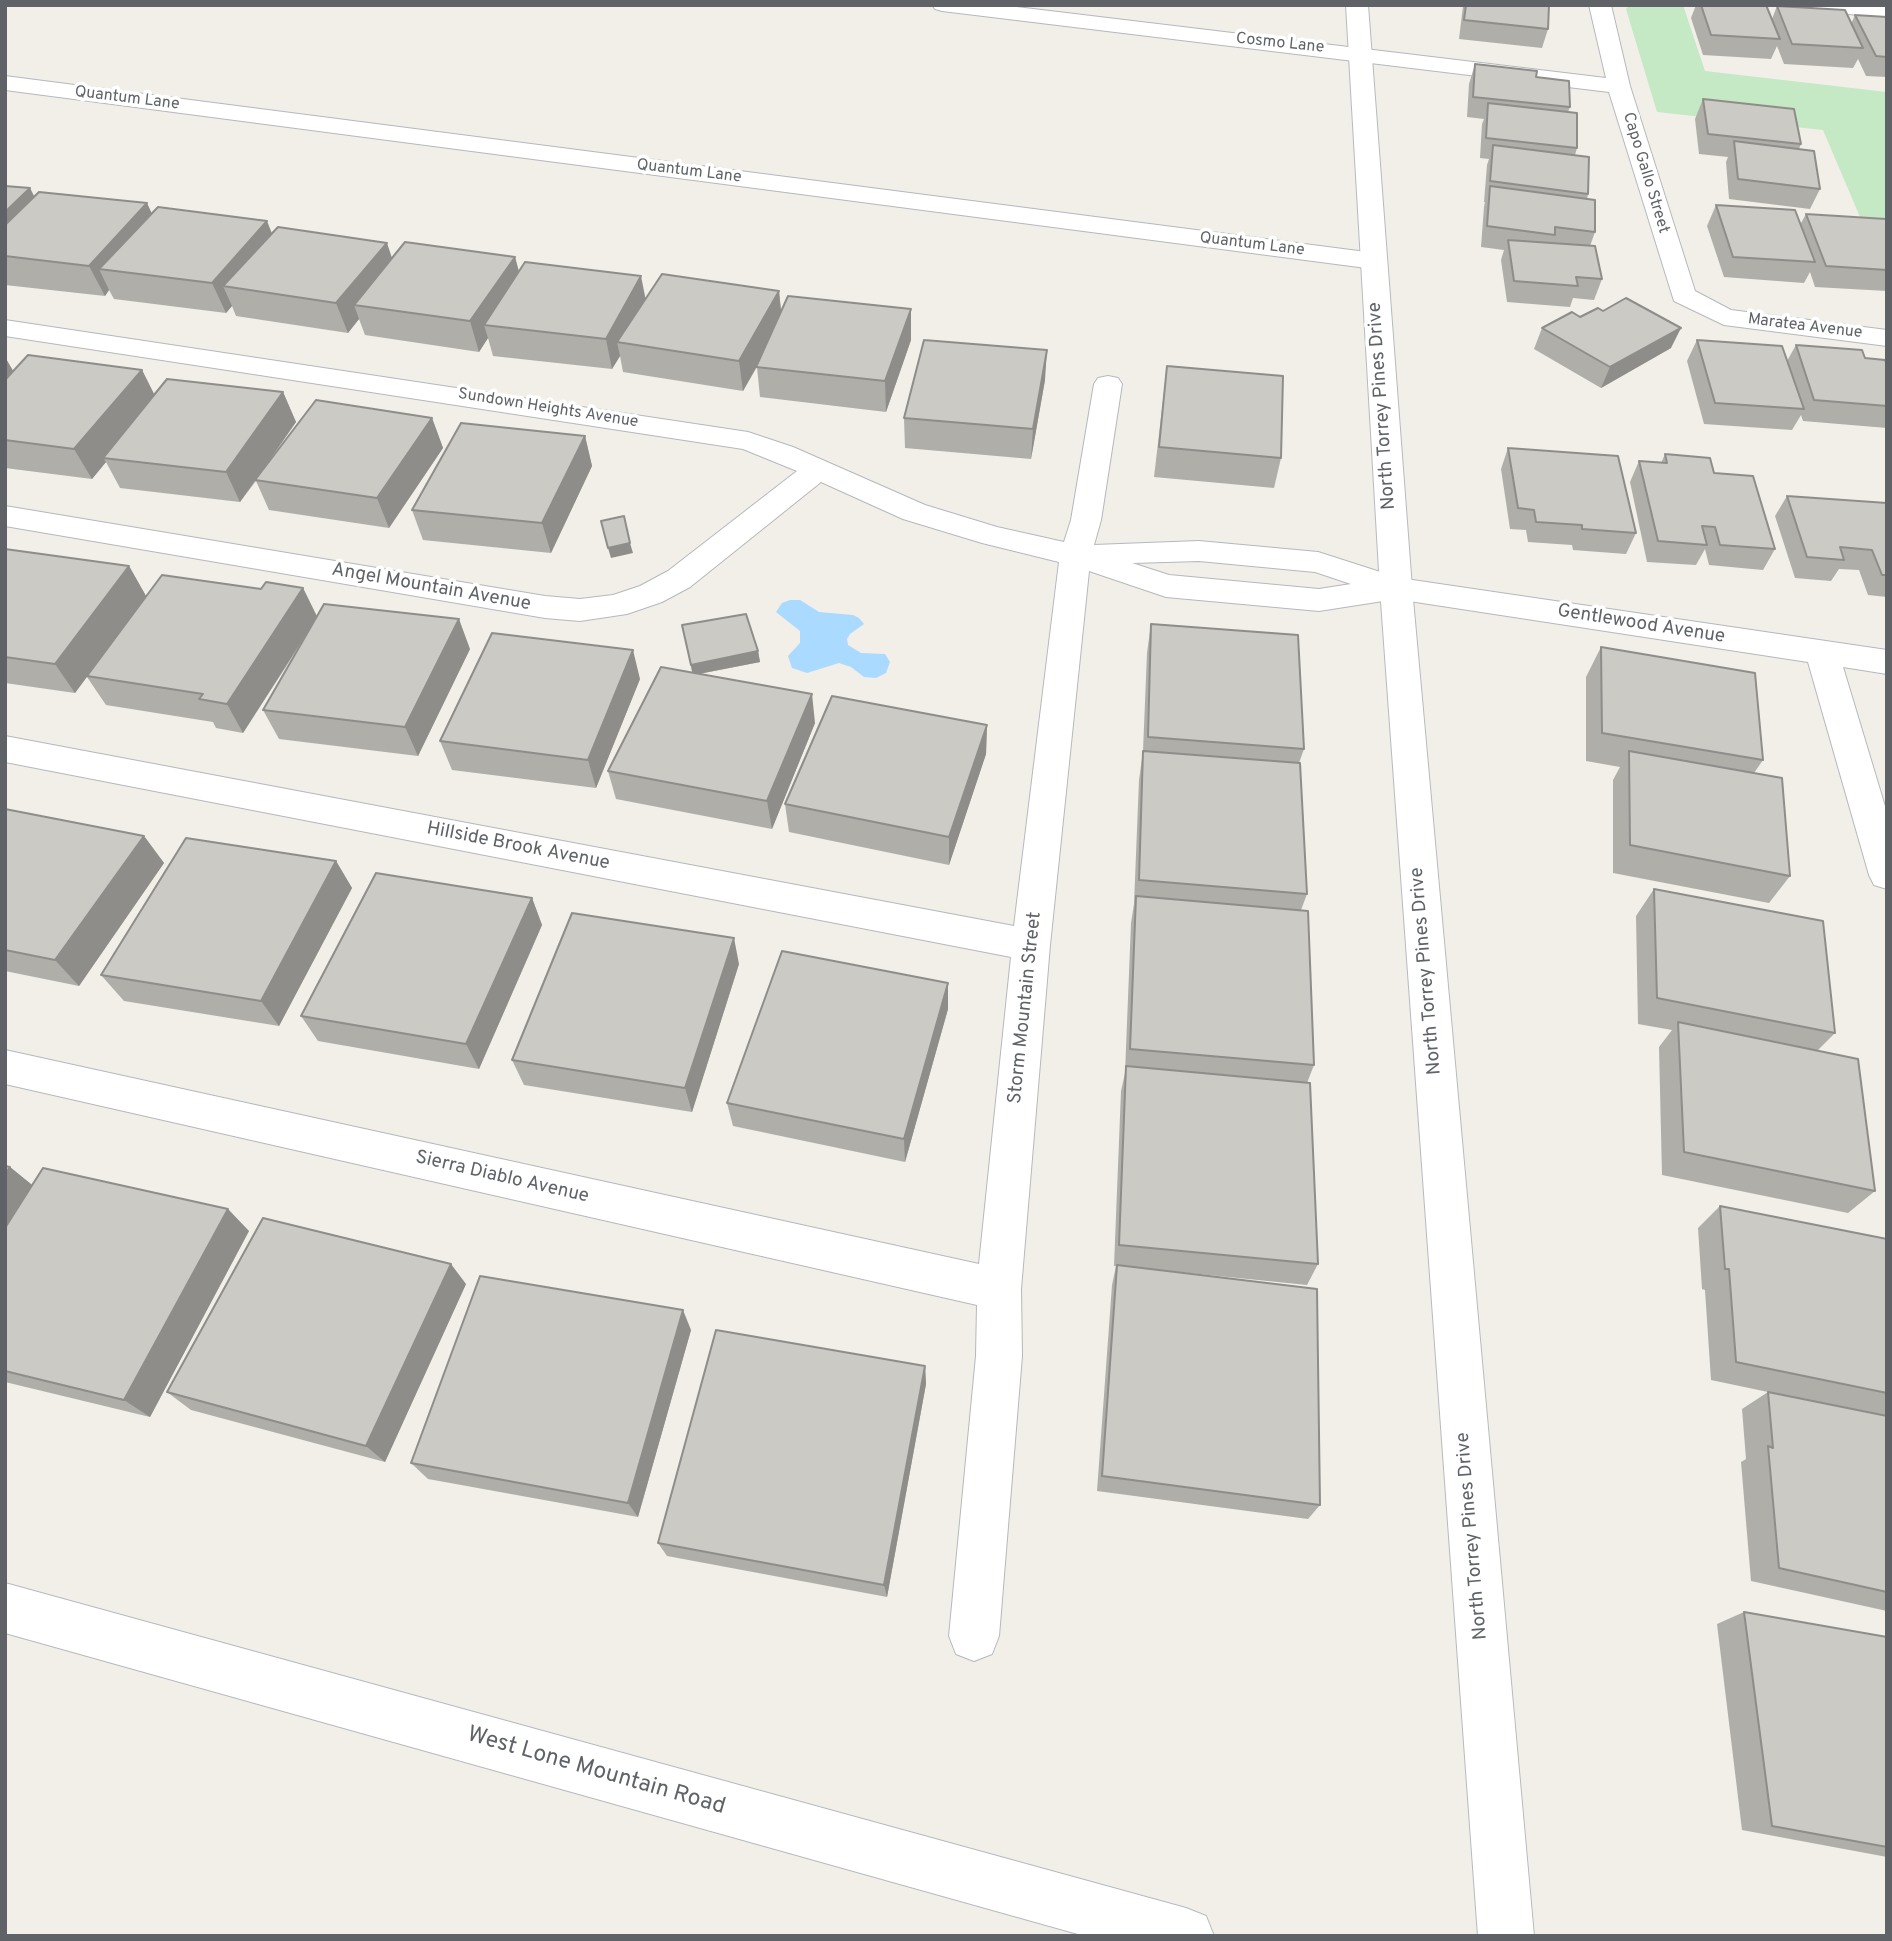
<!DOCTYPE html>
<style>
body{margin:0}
#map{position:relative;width:1892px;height:1941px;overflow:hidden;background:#f1efe8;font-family:Overpass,sans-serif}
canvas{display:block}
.frame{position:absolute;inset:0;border:7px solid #5f6368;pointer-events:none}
</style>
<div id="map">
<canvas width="1892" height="1941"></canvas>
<div class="frame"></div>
</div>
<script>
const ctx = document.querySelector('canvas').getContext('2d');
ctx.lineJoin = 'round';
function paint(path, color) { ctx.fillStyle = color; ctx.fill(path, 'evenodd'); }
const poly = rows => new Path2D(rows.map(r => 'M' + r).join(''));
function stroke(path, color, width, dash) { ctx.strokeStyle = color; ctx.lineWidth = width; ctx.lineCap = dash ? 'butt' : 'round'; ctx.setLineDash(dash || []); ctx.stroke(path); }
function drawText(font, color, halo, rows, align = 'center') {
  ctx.font = font + ' Overpass,sans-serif'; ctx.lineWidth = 7; ctx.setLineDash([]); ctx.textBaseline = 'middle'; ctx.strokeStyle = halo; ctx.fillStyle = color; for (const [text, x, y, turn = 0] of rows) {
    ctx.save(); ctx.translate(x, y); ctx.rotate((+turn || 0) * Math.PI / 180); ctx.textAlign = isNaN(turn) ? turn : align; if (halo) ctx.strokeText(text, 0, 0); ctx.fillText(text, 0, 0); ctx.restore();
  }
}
const green = poly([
 [1630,5,1683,5,1705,71,1887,92,1887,220,1860,217,1823,130,1657,112,1626,9]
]);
const water = poly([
 [790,600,800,600,819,612,853,615,859,618,864,624,850,634,847,639,848,645,861,653,885,654,890,662,886,673,876,678,864,677,851,667,839,663,807,673,792,668,788,656,800,643,800,631,776,612,782,603]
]);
const street = poly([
 [932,5,1000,5,1606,78,1589,5,1611,5,1630,86,1695,291,1731,310,1887,330,1887,346,1724,325,1674,301,1609,92,942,11,935,9,932,5],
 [1810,5,1887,6,1887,18,1820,11,1813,9,1810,5],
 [5,76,1374,253,1383,256,1387,261,1383,266,1374,269,5,90,5,76],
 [5,320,748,432,793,447,925,505,997,527,1064,542,1071,520,1094,384,1098,378,1108,376,1118,378,1122,384,1101,520,1094,545,1199,541,1318,552,1399,578,1887,650,1887,674,1843,667,1887,813,1887,889,1874,885,1869,875,1808,662,1396,599,1319,611,1166,597,1089,571,1050,945,1021,1289,1022,1356,999,1636,992,1654,974,1661,956,1654,949,1636,976,1356,977,1305,5,1084,5,1050,979,1264,1011,957,5,762,5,736,1014,926,1059,562,982,543,903,519,821,482,690,587,662,602,627,614,580,621,545,618,5,526,5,506,545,596,580,599,613,595,640,586,668,571,797,471,743,449,5,336,5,320],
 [1199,561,1315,572,1351,584,1319,589,1169,575,1132,563,1199,561]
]);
const secondary = poly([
 [1346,5,1368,5,1412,588,1534,1936,1478,1936,1380,588,1346,5],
 [5,1583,1186,1908,1206,1916,1214,1936,1085,1936,5,1633,5,1583]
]);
const wall = poly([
 [1456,5,1549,5,1548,29,1542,48,1459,39,1463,6],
 [1696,5,1766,5,1772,19,1777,6,1851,24,1855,15,1887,17,1887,77,1866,76,1858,59,1853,68,1784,64,1777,46,1771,59,1703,55,1691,18],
 [1475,64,1536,77,1570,107,1568,112,1577,148,1575,155,1588,194,1587,199,1595,232,1590,246,1602,279,1594,300,1573,298,1570,307,1507,302,1501,260,1504,250,1481,247,1484,207,1485,202,1484,202,1487,165,1489,159,1480,158,1482,124,1484,119,1467,117,1469,84],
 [1703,99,1801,144,1799,149,1820,189,1810,209,1729,199,1726,162,1728,157,1699,154,1695,119],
 [5,186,30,188,34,197,152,214,272,233,392,258,515,257,519,272,646,298,779,291,781,311,911,340,886,412,760,397,757,367,743,391,623,372,620,356,612,369,493,356,488,338,479,352,365,335,359,319,348,333,236,316,232,306,226,313,114,299,109,290,105,296,5,285],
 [1716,205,1800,225,1806,214,1887,221,1887,291,1815,287,1810,272,1804,283,1724,277,1707,226],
 [1580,317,1671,348,1601,388,1534,349,1542,328],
 [1697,340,1787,361,1796,345,1865,358,1887,364,1887,428,1803,421,1801,415,1792,430,1704,424,1687,361],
 [5,357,13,371,142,370,154,394,283,392,296,422,268,463,432,418,443,448,389,528,269,510,256,481,240,502,120,488,106,462,92,479,5,468],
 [1167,366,1281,458,1274,488,1154,477],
 [1045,380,1031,459,905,448,904,418],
 [585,436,592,466,551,553,423,540,412,510],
 [1508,448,1636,533,1626,554,1573,550,1572,545,1528,542,1526,530,1510,529,1501,469],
 [1665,454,1714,473,1775,549,1763,570,1709,565,1705,549,1696,565,1647,562,1630,482,1639,461,1661,463],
 [1787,496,1887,503,1887,597,1868,595,1859,570,1839,569,1831,581,1795,578,1775,516],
 [5,549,129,566,146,596,303,588,317,616,470,649,418,756,279,739,263,710,304,639,243,733,216,728,213,722,106,705,87,677,75,693,5,683],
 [1151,624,1304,749,1299,763,1307,894,1301,910,1314,1065,1307,1083,1318,1264,1307,1285,1169,1271,1320,1505,1308,1519,1097,1491,1112,1285,1116,1266,1114,1266,1121,1091,1125,1073,1131,923,1134,904,1139,780,1143,751,1147,653],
 [682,625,758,651,760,662,699,674,815,723,772,829,616,799,608,771,692,672],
 [1601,647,1763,760,1754,773,1790,876,1769,903,1613,873,1613,780,1620,767,1586,761,1586,677],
 [640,679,596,788,452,770,440,741],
 [987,725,986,754,949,865,789,832,785,804],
 [5,809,144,836,164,863,79,986,5,971],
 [336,861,352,888,279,1026,124,1001,101,975],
 [1654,889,1835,1033,1817,1051,1875,1191,1848,1213,1662,1175,1659,1047,1672,1030,1638,1024,1636,916],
 [532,898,542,925,479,1069,318,1041,301,1016],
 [739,964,692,1112,524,1085,512,1060],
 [948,983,948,1009,905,1162,733,1126,727,1103],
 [5,1166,10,1167,32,1185,249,1231,150,1417,5,1382],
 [1720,1206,1887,1239,1887,1611,1751,1581,1741,1462,1746,1459,1742,1409,1768,1392,1711,1380,1705,1290,1702,1289,1698,1228],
 [466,1284,385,1462,191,1410,167,1392],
 [691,1330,638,1517,428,1479,411,1463],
 [925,1366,926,1384,887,1597,667,1556,658,1543],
 [1744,1612,1887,1637,1887,1857,1742,1830,1717,1624]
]);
const shadedWall = poly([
 [30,188,45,218,5,256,5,212],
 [147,203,161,233,99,269,109,290,105,296,89,266],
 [267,221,279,251,223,286,232,306,226,313,212,283],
 [387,243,397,273,354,305,359,319,348,333,336,303],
 [515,257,523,287,484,325,488,338,479,352,470,321],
 [641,276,647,306,617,342,620,356,612,369,606,339],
 [779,291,782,321,743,391,739,361],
 [911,309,911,340,886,412,885,381],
 [1681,328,1671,348,1601,388,1610,367],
 [1047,350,1045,380,1031,459,1033,429],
 [5,357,19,381,5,395],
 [142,370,157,400,103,458,106,462,92,479,74,449],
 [283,392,296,422,240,502,226,472],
 [432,418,443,448,389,528,377,498],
 [585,436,592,466,551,553,542,523],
 [630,543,633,553,611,558,608,548],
 [129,566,146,596,75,693,55,664],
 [303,588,317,617,243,733,227,704],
 [459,619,470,649,418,756,405,727],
 [633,650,640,679,596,788,588,760],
 [758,651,760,662,693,675,691,665],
 [812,694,815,723,772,829,767,801],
 [987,725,986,754,949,865,949,837],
 [144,836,164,863,79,986,55,960],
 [336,861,352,888,279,1026,261,1001],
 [532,898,542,925,479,1069,466,1044],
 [734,938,739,964,692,1112,685,1088],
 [948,983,948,1009,905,1162,904,1139],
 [10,1167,37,1189,5,1238,5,1174],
 [228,1209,249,1231,150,1417,124,1400],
 [451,1264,466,1284,385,1462,366,1446],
 [683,1310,691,1330,638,1517,628,1503],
 [925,1366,926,1384,887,1597,884,1585]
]);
const building = poly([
 [1466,5,1549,5,1548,29,1464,20,1466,5],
 [1701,5,1766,5,1780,39,1711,35,1701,5],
 [1777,6,1845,10,1863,48,1792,44,1777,6],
 [1855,15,1887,17,1887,57,1876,56,1855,15],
 [1475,64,1537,71,1536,77,1569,81,1570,107,1473,97,1475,64],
 [1703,99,1794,109,1801,144,1708,134,1703,99],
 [1488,103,1577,113,1577,148,1486,138,1488,103],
 [1734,141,1814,151,1820,189,1738,179,1734,141],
 [1493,145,1589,157,1588,194,1490,181,1493,145],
 [5,186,30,188,5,212,5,186],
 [1490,186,1595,200,1595,232,1555,227,1555,235,1487,226,1490,186],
 [39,192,147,203,89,266,5,256,5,225,39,192],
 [1716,205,1795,210,1815,262,1733,257,1716,205],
 [158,207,267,221,212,283,99,269,158,207],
 [1806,214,1886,219,1887,270,1826,266,1806,214],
 [278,227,387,243,336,303,223,286,278,227],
 [1508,240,1595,246,1602,279,1576,277,1578,286,1514,281,1508,240],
 [405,242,515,257,470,321,354,305,405,242],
 [525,262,641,276,606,339,484,325,525,262],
 [662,274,779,291,739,361,617,342,662,274],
 [788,296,911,309,885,381,756,367,788,296],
 [1626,298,1681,328,1610,367,1542,328,1572,312,1580,317,1598,308,1603,311,1626,298],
 [924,340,1047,350,1033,429,904,418,924,340],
 [1697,340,1782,346,1804,409,1715,403,1697,340],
 [1796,345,1862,350,1865,358,1885,360,1887,364,1887,406,1814,400,1796,345],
 [28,355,142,370,74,449,5,440,5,380,28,355],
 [1167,366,1283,376,1281,458,1159,447,1167,366],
 [167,379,283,392,226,472,103,458,167,379],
 [316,400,432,418,377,498,255,480,316,400],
 [461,423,585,436,542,523,412,510,461,423],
 [1508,448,1618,456,1636,533,1582,529,1582,525,1536,522,1534,510,1518,508,1508,448],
 [1665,454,1710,458,1714,473,1753,476,1775,549,1720,545,1715,527,1702,526,1707,545,1658,541,1639,461,1667,463,1665,454],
 [1787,496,1887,503,1887,575,1882,575,1872,550,1840,547,1844,560,1807,557,1787,496],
 [624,516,630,543,608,548,601,521,624,516],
 [5,549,129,566,55,664,5,657,5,549],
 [162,575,261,589,266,582,303,588,227,704,199,699,203,694,87,676,162,575],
 [324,604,459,619,405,727,263,710,324,604],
 [746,614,758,651,691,665,682,625,746,614],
 [1151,624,1298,635,1304,749,1148,737,1151,624],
 [492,633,633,650,588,760,440,741,492,633],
 [1601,647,1755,673,1763,760,1602,733,1601,647],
 [661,667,812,694,767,801,608,771,661,667],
 [832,696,987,725,949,837,785,804,832,696],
 [1143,751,1300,763,1307,894,1139,880,1143,751],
 [1629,751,1782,778,1790,876,1630,845,1629,751],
 [5,809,144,836,55,960,5,950,5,809],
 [186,838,336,861,261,1001,101,975,186,838],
 [376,873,532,898,466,1044,301,1016,376,873],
 [1654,889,1823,921,1835,1033,1657,998,1654,889],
 [1136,896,1308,911,1314,1065,1130,1049,1136,896],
 [572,913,734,938,685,1088,512,1060,572,913],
 [782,951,948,983,904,1139,727,1103,782,951],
 [1678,1022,1858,1059,1875,1191,1684,1152,1678,1022],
 [1126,1066,1310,1083,1318,1264,1119,1245,1126,1066],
 [5,1166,10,1167,5,1174,5,1166],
 [43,1168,228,1209,124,1400,5,1371,5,1228,43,1168],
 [1720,1206,1887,1239,1887,1393,1736,1362,1729,1269,1725,1269,1720,1206],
 [263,1218,451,1264,366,1446,167,1392,263,1218],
 [1117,1265,1317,1289,1320,1505,1102,1476,1117,1265],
 [480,1276,683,1310,628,1503,411,1463,480,1276],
 [716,1330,925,1366,884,1585,658,1543,716,1330],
 [1768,1392,1887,1416,1887,1592,1779,1568,1768,1446,1773,1448,1768,1392],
 [1744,1612,1887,1637,1887,1847,1772,1826,1744,1612]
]);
const farStreetnames = [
 ["Cosmo Lane",1280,44,6],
 ["Quantum Lane",127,99,7],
 ["Quantum Lane",689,172,7],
 ["Capo Gallo Street",1645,173,73],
 ["Quantum Lane",1252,245,7],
 ["Maratea Avenue",1805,327,7],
 ["Sundown Heights Avenue",548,409,9]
];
const streetNames = [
 ["North Torrey Pines Drive",1383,406,-94],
 ["Angel Mountain Avenue",431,588,10],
 ["Gentlewood Avenue",1641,625,9],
 ["Hillside Brook Avenue",518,847,11],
 ["North Torrey Pines Drive",1427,971,-95],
 ["Storm Mountain Street",1026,1008,-84],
 ["Sierra Diablo Avenue",502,1178,13],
 ["North Torrey Pines Drive",1473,1536,-95]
];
const nearStreetnames = [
 ["West Lone Mountain Road",596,1772,16]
];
paint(green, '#c5e8c5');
paint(water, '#aadaff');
stroke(street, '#b5b8bc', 2);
stroke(secondary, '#b6babf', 2);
paint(street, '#fff');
paint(secondary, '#fff');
paint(wall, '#afaea9');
paint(shadedWall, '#8f8d8a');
paint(building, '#cccac5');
stroke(building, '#8f8d8a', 2);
drawText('16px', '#5f6368', '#fff', farStreetnames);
drawText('19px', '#5f6368', '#fff', streetNames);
drawText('23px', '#5f6368', '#fff', nearStreetnames);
</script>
